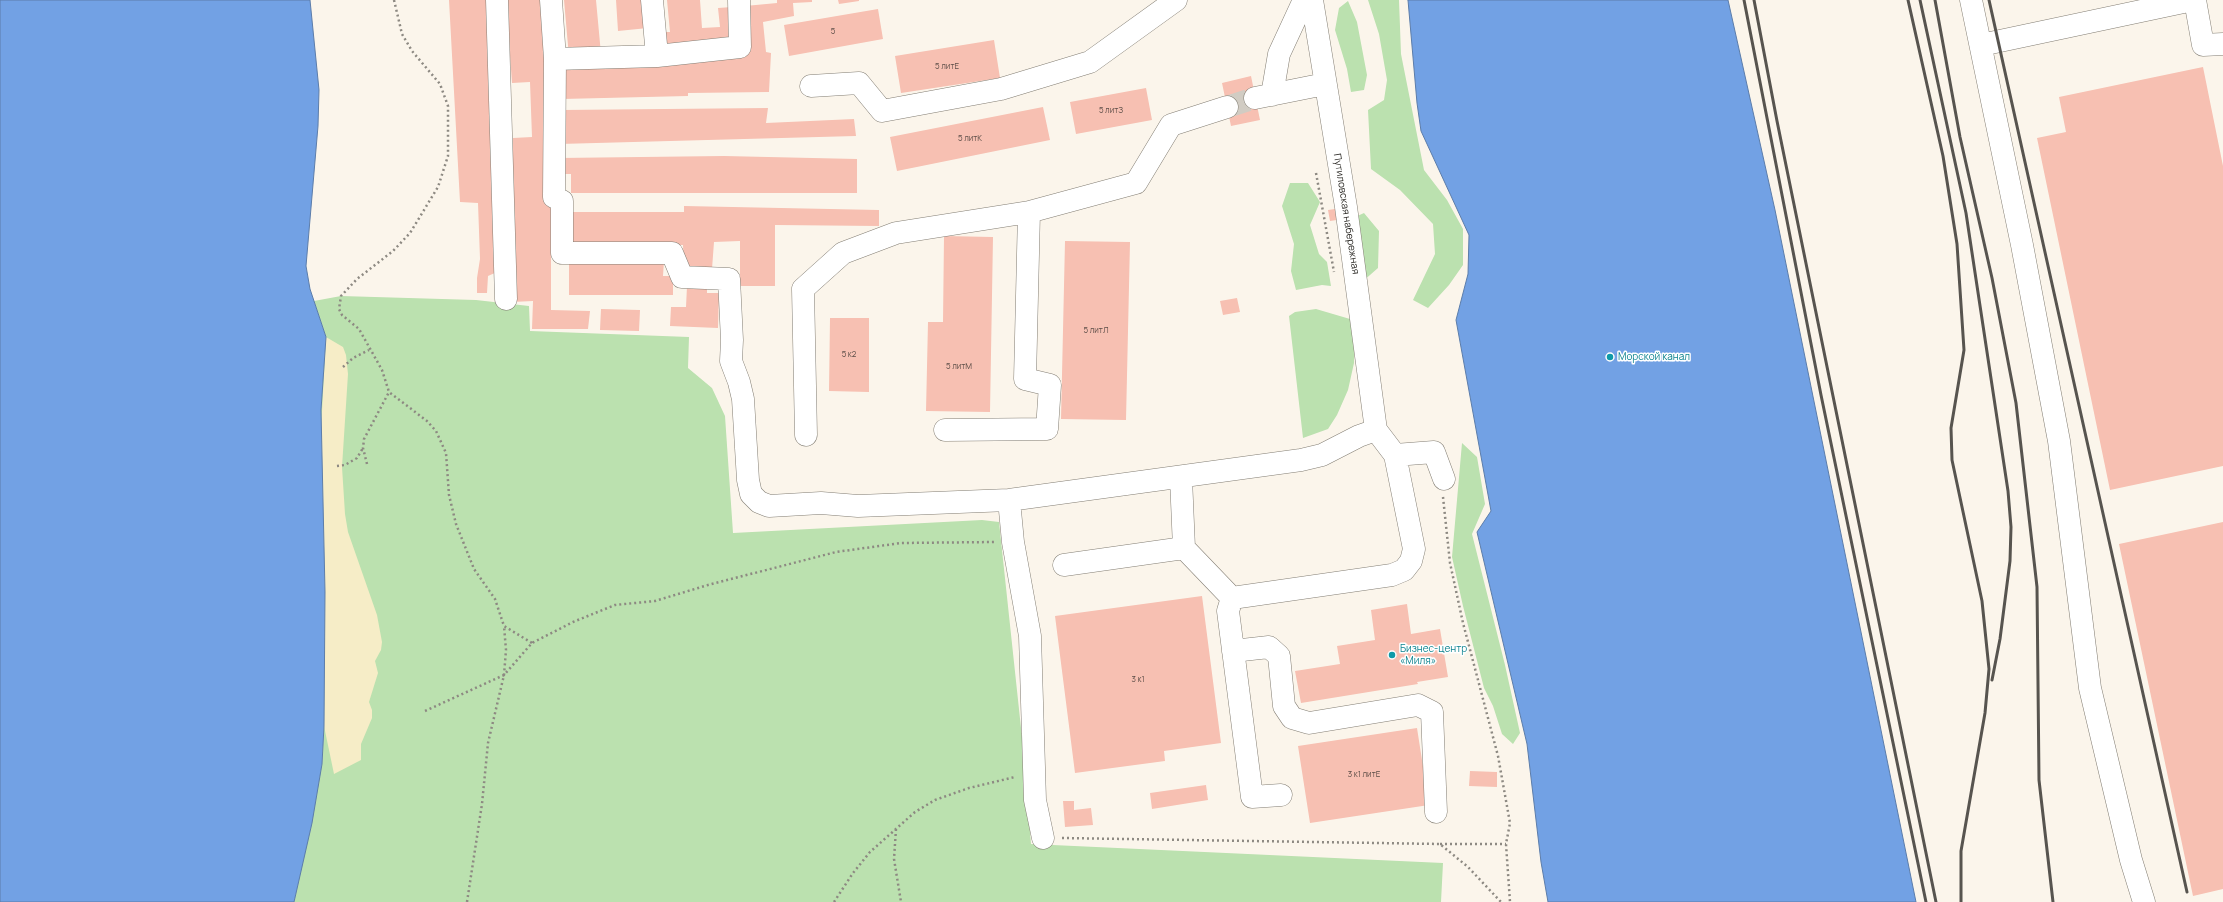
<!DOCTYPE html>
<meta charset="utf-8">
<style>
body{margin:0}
canvas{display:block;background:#fbf5eb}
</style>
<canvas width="2223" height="902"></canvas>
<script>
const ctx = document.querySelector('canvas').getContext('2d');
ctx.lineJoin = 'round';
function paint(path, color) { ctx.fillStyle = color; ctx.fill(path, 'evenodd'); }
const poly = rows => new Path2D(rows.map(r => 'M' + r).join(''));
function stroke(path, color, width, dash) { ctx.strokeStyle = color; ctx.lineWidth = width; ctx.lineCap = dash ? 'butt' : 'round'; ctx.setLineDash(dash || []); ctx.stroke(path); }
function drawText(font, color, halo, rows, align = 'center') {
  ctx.font = font + ' Manrope,sans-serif'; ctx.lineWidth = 3; ctx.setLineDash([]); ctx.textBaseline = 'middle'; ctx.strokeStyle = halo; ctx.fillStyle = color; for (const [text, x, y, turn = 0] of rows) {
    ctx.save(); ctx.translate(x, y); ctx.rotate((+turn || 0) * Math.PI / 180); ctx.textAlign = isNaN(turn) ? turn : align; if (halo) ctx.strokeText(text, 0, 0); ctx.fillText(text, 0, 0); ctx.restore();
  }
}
const green = poly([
 [1368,0,1399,0,1401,54,1424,170,1447,200,1463,229,1463,265,1449,285,1428,308,1413,300,1435,254,1433,224,1400,190,1371,169,1368,110,1384,100,1387,80,1379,34],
 [1348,1,1357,22,1367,75,1364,90,1351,92,1347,69,1335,30,1339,8],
 [1290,183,1308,183,1320,202,1310,225,1319,254,1327,262,1331,286,1322,285,1296,290,1291,271,1294,244,1282,206],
 [1364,213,1379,231,1378,268,1362,282,1353,218],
 [341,296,476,300,529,306,530,331,689,337,688,368,712,388,725,416,733,533,982,520,999,522,1024,756,1031,844,1443,863,1441,902,294,902,322,764,324,726,325,592,321,410,326,337,314,301],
 [1316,309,1350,319,1355,336,1354,363,1348,390,1337,415,1328,429,1303,438,1289,316,1295,312],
 [1462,443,1477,457,1485,504,1472,534,1505,665,1520,733,1513,744,1502,734,1493,706,1484,688,1463,606,1452,557]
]);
const sand = poly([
 [326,337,343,347,346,355,348,374,342,467,345,514,348,532,377,615,382,642,381,650,375,661,378,673,369,702,372,710,372,718,361,744,361,760,334,774,324,726,325,592,321,430]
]);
const water = poly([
 [0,0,310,0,319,90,318,126,306,266,310,289,326,337,321,410,325,592,324,726,322,764,312,823,294,902,0,902,0,0],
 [1408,0,1728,0,1775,210,1916,902,1548,902,1541,862,1527,744,1477,532,1491,511,1456,320,1468,274,1469,235,1421,131,1417,103,1408,0]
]);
const building = poly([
 [449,0,489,0,497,272,488,276,487,293,477,293,477,278,480,259,478,203,460,202],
 [506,0,543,0,551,88,551,310,590,311,588,329,532,329,533,301,512,302,513,138,532,137,530,82,512,83],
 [564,0,596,0,601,54,569,57],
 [616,0,646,0,648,28,618,31],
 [667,0,700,0,702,28,720,27,718,8,732,7,735,41,666,48,664,32,670,32],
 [777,0,812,0,812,2,793,3,794,16,763,22,766,52,771,53,769,92,688,93,688,96,562,99,562,69,745,56,745,6,777,3],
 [838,0,859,0,859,1,839,4],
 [878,9,883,39,789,56,784,25],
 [994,40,1000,78,901,93,895,56],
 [2203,67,2223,166,2223,466,2110,490,2037,138,2066,132,2059,97],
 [1251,76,1260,120,1231,126,1222,83],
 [1146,88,1152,120,1076,134,1070,102],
 [1043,107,1050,140,897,171,890,137],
 [768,108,766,123,854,119,856,136,559,144,561,110],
 [724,156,857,159,857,193,571,193,571,174,558,174,558,158],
 [684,206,879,210,879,226,775,225,775,286,740,286,740,241,714,242,712,269,684,269,683,245,567,245,567,212,684,212],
 [1335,209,1337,220,1330,221,1328,210],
 [944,236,993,237,990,412,926,411,928,322,943,322],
 [1065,241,1130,242,1126,420,1061,419],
 [569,261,664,261,663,276,673,276,673,295,569,295],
 [687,286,707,286,707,293,719,293,718,328,670,326,671,307,686,307],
 [1237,298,1240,312,1223,315,1220,301],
 [601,309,640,310,639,331,600,330],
 [830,318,869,318,869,392,829,391],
 [2223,522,2223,889,2193,896,2119,544],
 [1202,596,1221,743,1164,751,1165,761,1075,773,1055,616],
 [1407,604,1411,634,1440,629,1448,677,1417,682,1418,684,1301,703,1295,671,1340,664,1337,646,1375,640,1371,610],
 [1417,728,1429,805,1310,823,1298,746],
 [1470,771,1497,772,1497,787,1469,786],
 [1206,785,1208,800,1152,809,1150,793],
 [1063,801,1074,801,1074,810,1091,808,1093,825,1065,827]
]);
const minorTunnel = poly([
 [1227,107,1255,98]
]);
const path = poly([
 [394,0,402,34,412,51,440,84,448,106,448,156,438,187,410,233,393,251,357,279,341,296,339,309,342,315,359,329,382,370,389,392,427,421,436,431,446,453,449,495,456,524,474,569,495,599,504,626,532,643],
 [1316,173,1334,272],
 [343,367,353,358,369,350],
 [367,464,363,448,364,439,389,392],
 [337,466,345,465,357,458,363,448],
 [1443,497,1450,563,1463,623,1498,756,1510,823,1506,844,1510,902],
 [425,711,504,675,532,643,573,622,615,605,655,601,708,585,836,552,901,543,995,542],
 [896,829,894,859,901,902],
 [1062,838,1440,844,1468,867,1501,902],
 [1440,844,1506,844],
 [467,902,482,804,488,743,504,675,506,650,504,626],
 [834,902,853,873,870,852,915,812,935,800,969,788,1015,777]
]);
const minor = poly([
 [497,0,506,299],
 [551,0,555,59],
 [652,0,657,56],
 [739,0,740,47,657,56,555,59,554,197,562,201,562,253,672,253,682,277,729,279,732,340,731,361,739,382,743,399,748,480,751,494,759,502,769,506,821,503,858,506,1009,500,1301,460,1322,455,1359,436,1376,430],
 [1312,0,1346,207,1376,430],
 [1971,0,2022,245,2059,441,2090,688,2131,860,2144,902],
 [2195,0,2203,45,2223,44],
 [1981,45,2193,0],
 [811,86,859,83,882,111,1001,89,1090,62,1176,0],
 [1272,95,1279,54,1304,0],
 [1255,98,1325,84],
 [945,430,1047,429,1050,385,1025,379,1029,212,1136,183,1171,125,1227,107],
 [806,435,803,289,843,253,896,233,1029,212],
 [1395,455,1434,452,1444,479],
 [1181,478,1184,548],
 [1009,500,1013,542,1030,636,1035,800,1043,838],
 [1064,565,1184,548,1232,598],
 [1233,651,1269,647,1279,656,1284,706,1292,718,1309,723,1418,705,1432,712,1436,812],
 [1281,795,1252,797,1228,611,1232,598,1392,575,1404,570,1411,561,1414,549,1395,455,1376,430]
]);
const rail = poly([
 [1744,0,1821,395,1926,902],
 [1754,0,1777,121,1936,902],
 [1908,0,1943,156,1957,244,1964,350,1951,428,1952,460,1982,601,1989,669,1985,713,1961,851,1961,902],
 [1920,0,1966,213,2008,491,2011,527,2010,561,2000,639,1992,680],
 [1935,0,1960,137,1992,278,2016,403,2037,587,2039,780,2053,902],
 [1989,0,2187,892]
]);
const markers = [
 [1610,357,4,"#0f9aa8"],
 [1392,655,4,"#0f9aa8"]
];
const numberNames = [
 ["5",833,32],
 ["5 литЕ",947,67],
 ["5 литЗ",1111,111],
 ["5 литК",970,139],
 ["5 литЛ",1096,331],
 ["5 к2",849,355],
 ["5 литМ",959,367],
 ["3 к1",1138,680],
 ["3 к1 литЕ",1364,775]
];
const streetNames = [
 ["Путиловская набережная",1346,214,81]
];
const cultureNames = [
 ["Морской канал",1618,357],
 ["Бизнес-центр",1400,649],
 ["«Миля»",1400,661]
];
paint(green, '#bbe1af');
paint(sand, '#f6edc7');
paint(water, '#72a1e4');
stroke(water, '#5c7daa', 1);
paint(building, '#f7c0b2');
stroke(minorTunnel, '#d1ccc3', 22, [22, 11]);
stroke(minor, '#837e74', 23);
stroke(path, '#8d8982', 2.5, [2, 3]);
stroke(minor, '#fff', 22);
stroke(rail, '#57544f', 3);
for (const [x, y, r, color] of markers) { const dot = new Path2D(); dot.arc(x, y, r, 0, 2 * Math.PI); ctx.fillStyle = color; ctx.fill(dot); stroke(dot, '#fff', 1.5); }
drawText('8px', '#5d4e48', null, numberNames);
drawText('10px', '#2a2824', '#fff', streetNames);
drawText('10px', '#0d838f', '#fff', cultureNames, 'left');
</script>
